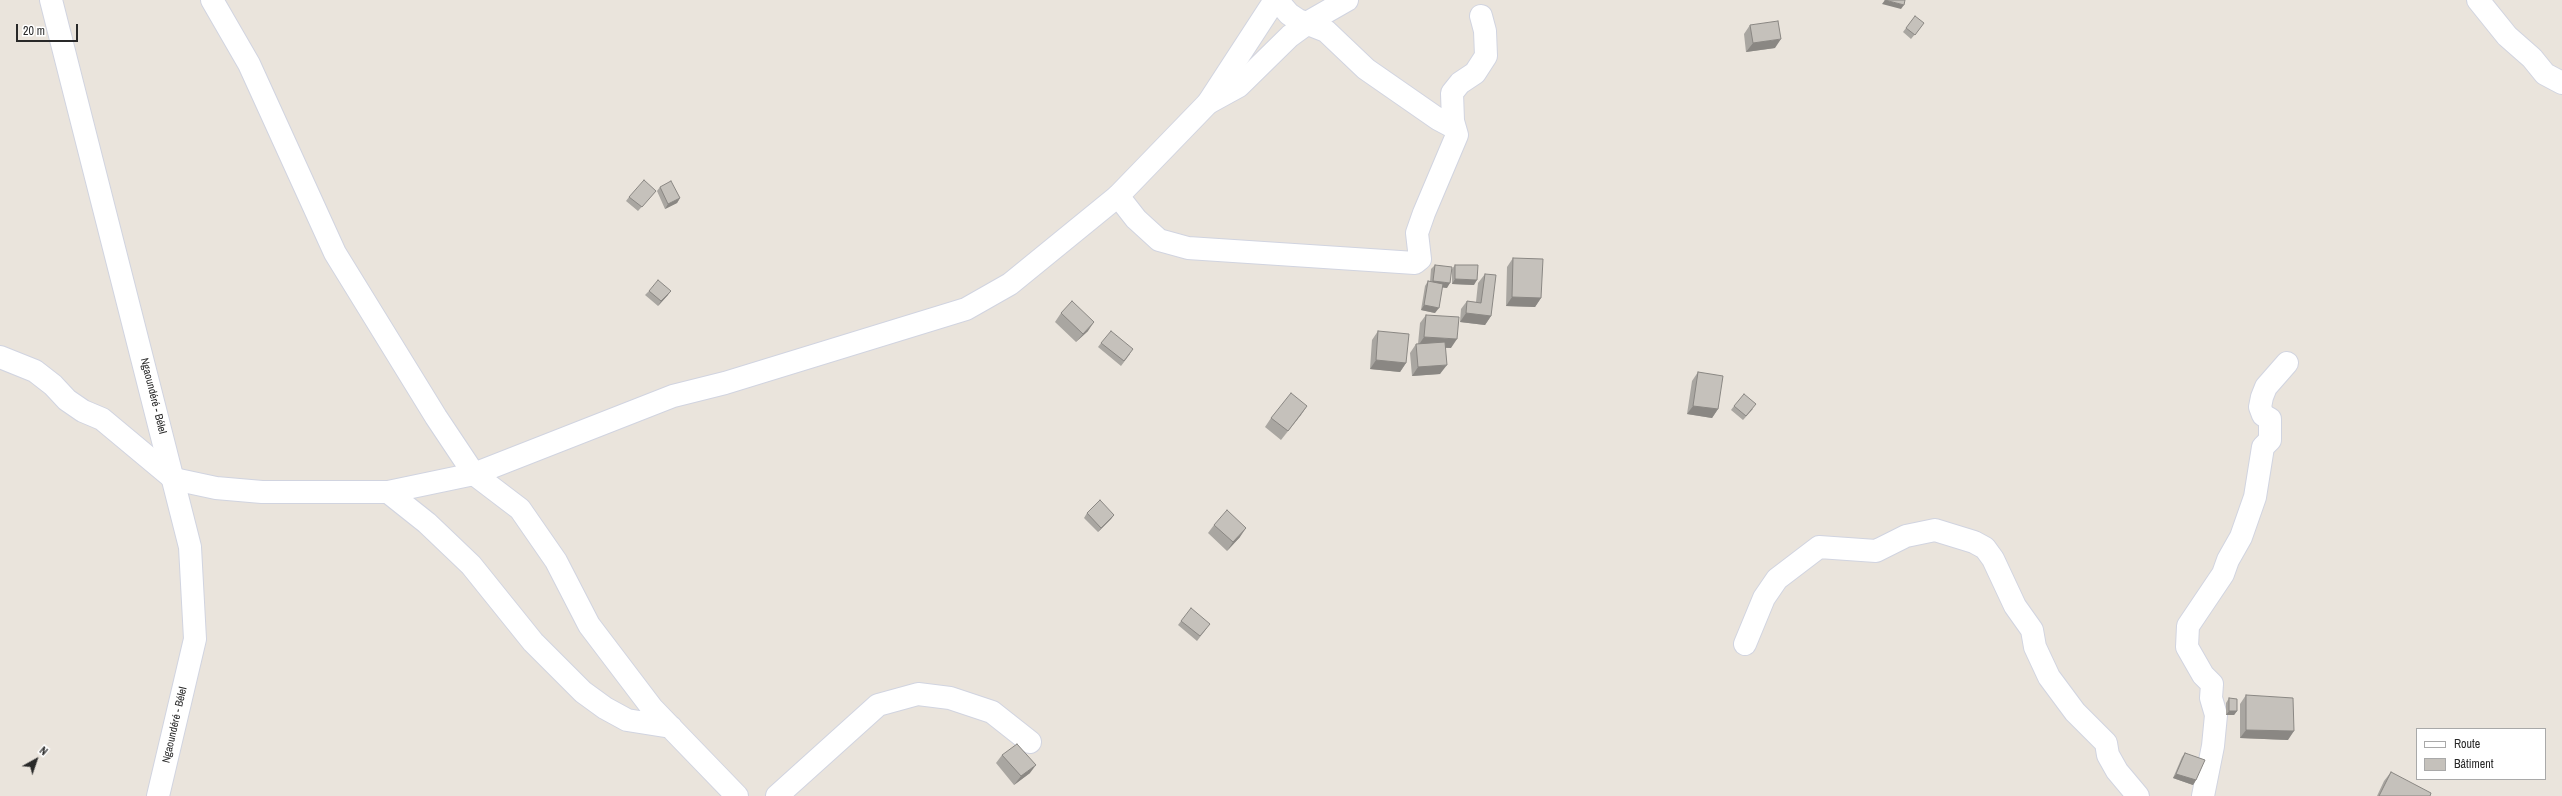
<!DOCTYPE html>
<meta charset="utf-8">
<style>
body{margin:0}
#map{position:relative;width:2562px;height:796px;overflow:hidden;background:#eae4dc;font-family:"Archivo Narrow",sans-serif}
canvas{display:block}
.legend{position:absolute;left:2416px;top:728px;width:130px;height:52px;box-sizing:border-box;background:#fff;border:1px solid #a9a9a9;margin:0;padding:5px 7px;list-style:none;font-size:12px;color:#292929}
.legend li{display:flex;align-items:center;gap:8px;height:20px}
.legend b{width:20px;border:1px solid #a9a9a9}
.north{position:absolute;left:16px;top:740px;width:40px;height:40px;-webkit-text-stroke:3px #fff;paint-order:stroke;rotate:40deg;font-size:11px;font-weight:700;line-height:16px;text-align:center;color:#292929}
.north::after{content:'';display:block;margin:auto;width:14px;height:18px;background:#292929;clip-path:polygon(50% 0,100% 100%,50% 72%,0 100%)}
.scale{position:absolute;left:16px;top:24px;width:62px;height:18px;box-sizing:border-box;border:2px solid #292929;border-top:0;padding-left:5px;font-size:12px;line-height:14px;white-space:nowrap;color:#292929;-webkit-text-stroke:3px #fff;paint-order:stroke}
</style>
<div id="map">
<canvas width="2562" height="796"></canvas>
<ul class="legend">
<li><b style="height:5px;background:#fff"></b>Route</li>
<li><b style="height:11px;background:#c5c1bb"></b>Bâtiment</li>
</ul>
<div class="north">N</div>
<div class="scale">20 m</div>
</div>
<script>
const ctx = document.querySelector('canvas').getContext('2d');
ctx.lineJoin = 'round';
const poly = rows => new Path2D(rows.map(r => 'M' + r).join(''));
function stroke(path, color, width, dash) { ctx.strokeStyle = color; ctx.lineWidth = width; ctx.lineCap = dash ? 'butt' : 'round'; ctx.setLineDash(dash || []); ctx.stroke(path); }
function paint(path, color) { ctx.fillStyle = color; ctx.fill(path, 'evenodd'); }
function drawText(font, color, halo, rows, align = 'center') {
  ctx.font = font + ' "Archivo Narrow",sans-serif'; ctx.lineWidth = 3.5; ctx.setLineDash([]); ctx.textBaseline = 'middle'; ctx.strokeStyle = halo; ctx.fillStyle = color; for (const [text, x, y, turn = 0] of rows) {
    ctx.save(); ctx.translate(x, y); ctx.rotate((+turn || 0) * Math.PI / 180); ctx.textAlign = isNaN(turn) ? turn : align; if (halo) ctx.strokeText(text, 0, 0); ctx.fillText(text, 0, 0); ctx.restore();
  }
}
const minor = poly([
 [212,0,249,64,335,253,436,417,474,474,520,509,556,561,589,625,652,708,737,796],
 [1277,0,1289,14,1298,20,1326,31,1366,69,1438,119,1455,128],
 [2478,0,2507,36,2532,58,2545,74,2562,83],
 [1208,103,1239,86,1290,36,1312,20,1347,0],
 [1118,196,1136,219,1159,240,1188,248,1415,263,1420,259,1417,233,1424,213,1457,135,1453,121,1452,93,1460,83,1475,73,1486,56,1485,31,1481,16],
 [0,357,35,371,53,385,67,400,83,411,102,419,174,479],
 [388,492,427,523,471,565,533,642,583,692,605,708,627,720,671,727],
 [1745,644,1764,598,1777,579,1819,547,1876,551,1906,536,1935,530,1974,542,1985,548,1993,559,2015,606,2032,630,2035,647,2049,677,2075,712,2106,743,2108,755,2117,771,2138,796],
 [777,796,878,705,918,694,950,698,992,712,1030,742],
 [2203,796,2213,746,2216,715,2211,698,2212,684,2203,675,2187,647,2188,626,2223,574,2228,560,2241,537,2255,497,2263,447,2270,440,2270,419,2263,415,2260,407,2262,397,2266,387,2287,363]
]);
const tertiary = poly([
 [174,479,216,488,262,492,388,492,474,474,673,396,725,383,966,309,1010,284,1118,196,1208,103,1275,0]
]);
const secondary = poly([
 [51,0,190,547,195,639,158,796]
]);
const wall = poly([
 [1750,25,1775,48,1746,52,1744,34],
 [1921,27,1911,39,1903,32,1906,28],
 [660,187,680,198,677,203,665,209,657,191],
 [656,191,638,211,626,201,629,197],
 [1513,258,1541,298,1535,307,1506,306,1507,267],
 [1435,265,1447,288,1442,287,1435,313,1421,310,1425,286,1428,281,1430,282,1431,269],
 [1455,265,1474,285,1452,284,1452,269],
 [1485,274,1491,316,1485,325,1460,322,1461,309,1467,301,1476,302,1478,283],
 [649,291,668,295,658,306,645,295],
 [1061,313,1088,331,1076,342,1055,322],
 [1426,315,1451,348,1445,348,1440,374,1412,376,1410,353,1416,344,1418,344,1420,323],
 [1378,331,1406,363,1400,372,1370,369,1372,340],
 [1101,343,1130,354,1121,366,1098,347],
 [1698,372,1718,409,1712,418,1687,414,1692,381],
 [1307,406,1281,440,1265,427,1271,418],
 [1734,406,1753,409,1743,420,1731,410],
 [1087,513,1114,515,1111,519,1098,532,1084,518],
 [1214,525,1240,537,1227,551,1208,533],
 [1181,621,1207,628,1197,641,1178,625],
 [2246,695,2288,740,2240,738,2240,704],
 [2229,698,2237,711,2234,715,2226,715,2226,703],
 [2185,753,2196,780,2193,785,2173,778,2182,757],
 [1002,755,1030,773,1014,785,996,763],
 [2391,772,2430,796,2377,796,2384,781]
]);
const shadedWall = poly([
 [1885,0,1904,5,1901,9,1882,4],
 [1781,39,1775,48,1746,52,1753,43],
 [680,198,677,203,665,209,668,204],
 [1455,279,1477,280,1474,285,1452,284],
 [1433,281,1450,283,1447,288,1429,286],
 [671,291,668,295,658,306,661,301],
 [1512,297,1541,298,1535,307,1506,306],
 [1424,305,1439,308,1435,313,1421,310],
 [1466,313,1491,316,1485,325,1460,322],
 [1094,322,1088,331,1076,342,1083,334],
 [1424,337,1457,339,1451,348,1418,346],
 [1376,360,1406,363,1400,372,1370,369],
 [1447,365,1440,374,1412,376,1418,367],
 [1307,406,1301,415,1281,440,1288,431],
 [1693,406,1718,409,1712,418,1687,414],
 [1114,515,1111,519,1098,532,1101,528],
 [1246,528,1240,537,1227,551,1233,542],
 [2229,711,2237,711,2234,715,2226,715],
 [2246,730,2294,731,2288,740,2240,738],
 [1036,765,1030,773,1014,785,1021,776],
 [2176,774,2196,780,2193,785,2173,778]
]);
const building = poly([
 [1885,0,1905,0,1904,5,1885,0],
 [1915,16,1924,23,1915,35,1906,28,1915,16],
 [1778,21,1781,39,1753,43,1750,25,1778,21],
 [644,180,656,191,642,207,629,197,644,180],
 [671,181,680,198,668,204,660,187,671,181],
 [1513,258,1543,259,1541,298,1512,297,1513,258],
 [1435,265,1452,267,1450,283,1433,281,1435,265],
 [1455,265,1478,265,1477,280,1455,279,1455,265],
 [1485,274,1496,275,1491,316,1466,313,1467,301,1481,303,1485,274],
 [658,280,671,291,661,301,649,291,658,280],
 [1428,281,1443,284,1439,308,1424,305,1428,281],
 [1072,301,1094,322,1083,334,1061,313,1072,301],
 [1426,315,1459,317,1457,339,1424,337,1426,315],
 [1111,331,1133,349,1124,361,1101,343,1111,331],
 [1378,331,1409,334,1406,363,1376,360,1378,331],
 [1445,342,1447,365,1418,367,1416,344,1445,342],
 [1698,372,1723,376,1718,409,1693,406,1698,372],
 [1291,393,1307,406,1288,431,1271,418,1291,393],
 [1744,394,1756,404,1746,416,1734,406,1744,394],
 [1100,500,1114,515,1101,528,1087,513,1100,500],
 [1227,510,1246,528,1233,542,1214,525,1227,510],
 [1191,608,1210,624,1200,636,1181,621,1191,608],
 [2246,695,2293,698,2294,731,2246,730,2246,695],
 [2229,698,2237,699,2237,711,2229,711,2229,698],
 [1017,744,1036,765,1021,776,1002,755,1017,744],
 [2185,753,2205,760,2196,780,2176,774,2185,753],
 [2391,772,2431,793,2430,796,2379,796,2391,772]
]);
const streetNames = [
 ["Ngaoundéré - Bélel",153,396,76],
 ["Ngaoundéré - Bélel",175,725,-77]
];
stroke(minor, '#d1d4e0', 24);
stroke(tertiary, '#d1d4e0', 24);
stroke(secondary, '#d1d4e0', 24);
stroke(minor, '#fff', 22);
stroke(tertiary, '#fff', 22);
stroke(secondary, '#fff', 22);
paint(wall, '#a9a6a1');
paint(shadedWall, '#8a8783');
paint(building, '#c5c1bb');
stroke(building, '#8a8783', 1);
drawText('11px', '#292929', '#fff', streetNames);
</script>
